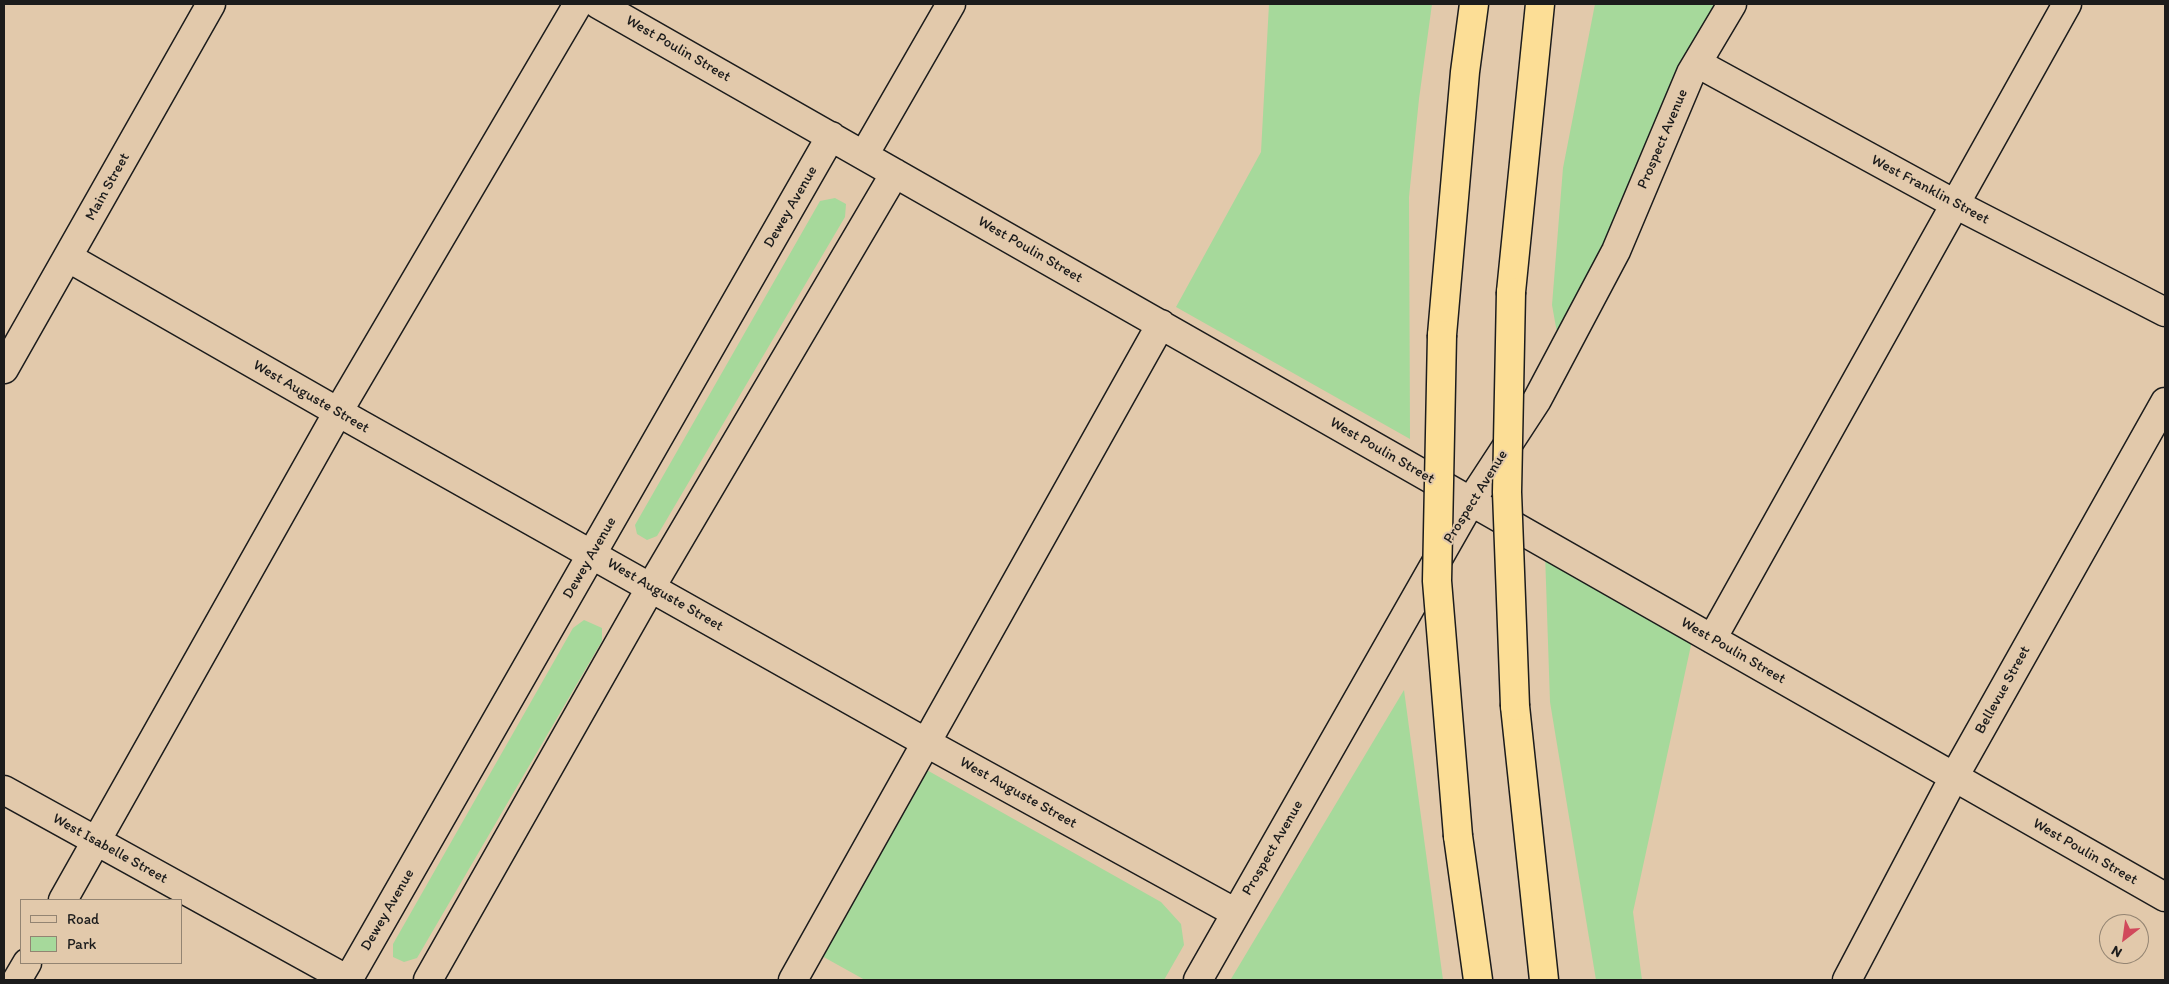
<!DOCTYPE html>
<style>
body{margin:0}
#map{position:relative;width:2169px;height:984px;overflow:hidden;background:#e2c9ab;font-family:Itim,sans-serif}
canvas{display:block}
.frame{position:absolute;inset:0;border:5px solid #1c1c1c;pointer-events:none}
.legend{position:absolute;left:20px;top:899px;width:162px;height:65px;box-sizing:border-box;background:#e2c9ab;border:1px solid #938472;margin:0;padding:6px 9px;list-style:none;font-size:15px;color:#1c1c1c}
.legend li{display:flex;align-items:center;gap:10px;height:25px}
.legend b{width:25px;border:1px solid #938472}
.north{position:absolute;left:2099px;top:914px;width:50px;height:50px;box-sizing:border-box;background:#e2c9ab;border:1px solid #938472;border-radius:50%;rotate:210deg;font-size:14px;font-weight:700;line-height:20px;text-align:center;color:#1c1c1c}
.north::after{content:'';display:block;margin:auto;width:18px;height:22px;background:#d1495b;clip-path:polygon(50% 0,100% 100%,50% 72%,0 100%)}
</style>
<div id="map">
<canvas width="2169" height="984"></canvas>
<div class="frame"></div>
<ul class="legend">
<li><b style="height:6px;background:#e2c9ab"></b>Road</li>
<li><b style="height:14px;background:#a6d99b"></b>Park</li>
</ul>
<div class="north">N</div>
</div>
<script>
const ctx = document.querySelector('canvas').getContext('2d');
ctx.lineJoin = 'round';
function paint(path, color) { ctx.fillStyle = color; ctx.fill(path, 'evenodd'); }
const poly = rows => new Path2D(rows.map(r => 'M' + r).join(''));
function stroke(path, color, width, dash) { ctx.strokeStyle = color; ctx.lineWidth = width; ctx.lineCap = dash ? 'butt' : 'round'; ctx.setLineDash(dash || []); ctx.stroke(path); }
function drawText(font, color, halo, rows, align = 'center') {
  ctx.font = font + ' Itim,sans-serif'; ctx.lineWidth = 4; ctx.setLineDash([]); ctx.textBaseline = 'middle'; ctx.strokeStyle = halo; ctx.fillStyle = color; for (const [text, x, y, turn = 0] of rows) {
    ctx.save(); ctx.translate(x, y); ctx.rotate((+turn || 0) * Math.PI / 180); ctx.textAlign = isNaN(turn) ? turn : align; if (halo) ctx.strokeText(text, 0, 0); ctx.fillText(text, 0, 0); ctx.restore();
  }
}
const green = poly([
 [1269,4,1432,4,1419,99,1409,197,1410,439,1176,307,1261,152],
 [1595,4,1723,4,1606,252,1559,344,1552,305,1563,168],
 [835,198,846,204,845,217,657,536,647,540,637,534,635,525,820,201],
 [1545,553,1693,636,1633,912,1642,980,1596,980,1550,702],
 [584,620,602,628,602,641,417,958,404,962,393,957,393,944,573,628],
 [1404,690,1443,980,1232,980,1231,979],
 [925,769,1161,902,1181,924,1184,945,1164,980,865,980,820,955]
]);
const minor = poly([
 [598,4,2165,897],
 [1697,63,1955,204,2165,312],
 [864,155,951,4],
 [69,258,338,412,925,742,1236,913],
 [4,369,211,4],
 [1712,639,2067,4],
 [4,790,348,980],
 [63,900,338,412,578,4],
 [17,980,27,963],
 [348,980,831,136],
 [428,980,651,587,895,173],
 [793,980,1161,324],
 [1198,980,1471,501,1537,400,1616,251,1691,73,1732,4],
 [1847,980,1954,777,2165,402]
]);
const highway = poly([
 [1511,292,1540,4],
 [1442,335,1465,72,1474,4],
 [1515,706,1544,980],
 [1458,836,1478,980]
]);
const highwayBridge = poly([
 [1511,292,1507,492,1515,706],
 [1442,335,1437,581,1458,836]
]);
const streetNames = [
 ["West Poulin Street",678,49,30],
 ["Prospect Avenue",1663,139,-67],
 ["Main Street",108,187,-61],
 ["West Franklin Street",1930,190,28],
 ["Dewey Avenue",791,207,-60],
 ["West Poulin Street",1030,250,30],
 ["West Auguste Street",311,397,30],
 ["West Poulin Street",1382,451,30],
 ["Prospect Avenue",1476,497,-58],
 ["Dewey Avenue",590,558,-60],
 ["West Auguste Street",665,595,30],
 ["West Poulin Street",1733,651,30],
 ["Bellevue Street",2003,690,-61],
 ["West Auguste Street",1018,793,29],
 ["Prospect Avenue",1273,848,-60],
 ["West Isabelle Street",110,849,29],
 ["West Poulin Street",2085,852,30],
 ["Dewey Avenue",388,910,-60]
];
paint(green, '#a6d99b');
stroke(minor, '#1c1c1c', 31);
stroke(highway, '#1c1c1c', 31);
stroke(minor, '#e2c9ab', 28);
stroke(highway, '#fcde96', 28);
stroke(highwayBridge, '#1c1c1c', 31, []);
stroke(highwayBridge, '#fcde96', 28);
drawText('15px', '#1c1c1c', '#e2c9ab', streetNames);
</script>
